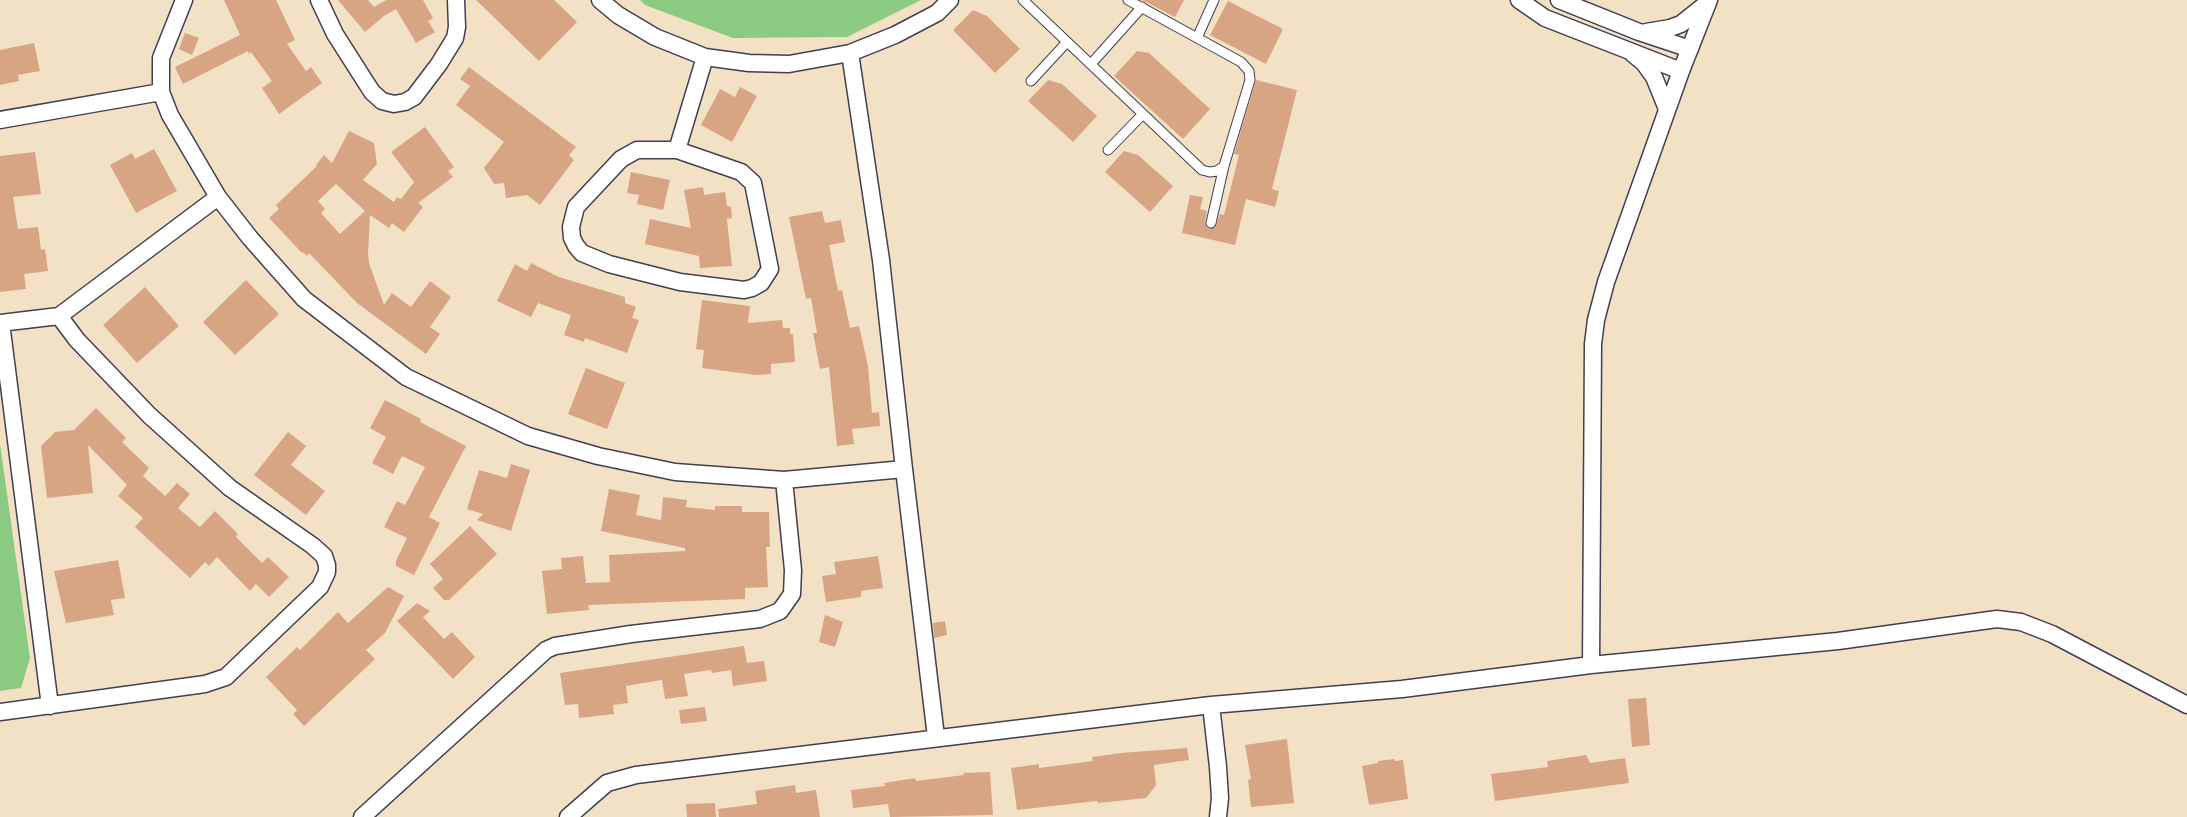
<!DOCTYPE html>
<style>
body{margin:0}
canvas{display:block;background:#f3e1c6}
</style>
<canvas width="2187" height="817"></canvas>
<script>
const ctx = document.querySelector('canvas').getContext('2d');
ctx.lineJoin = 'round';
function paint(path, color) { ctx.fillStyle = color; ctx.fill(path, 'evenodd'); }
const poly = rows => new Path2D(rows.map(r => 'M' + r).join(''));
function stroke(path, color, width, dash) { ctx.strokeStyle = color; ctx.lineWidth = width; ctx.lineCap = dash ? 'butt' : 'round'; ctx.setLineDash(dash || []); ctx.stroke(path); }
const green = poly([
 [640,0,921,0,847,37,733,38,645,5],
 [0,444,30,658,21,688,0,691]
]);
const building = poly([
 [224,0,276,0,295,40,287,44,306,71,311,67,322,83,279,114,262,88,272,81,251,52,249,54,248,51,183,84,175,67,240,35],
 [338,0,368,0,374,7,386,0,423,0,433,18,428,21,435,32,416,43,396,9,384,16,365,32],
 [476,0,554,0,577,22,539,61],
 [1142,0,1184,0,1175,17],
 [1228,1,1283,29,1266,64,1210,35],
 [973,10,987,16,1020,49,995,73,953,30],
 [185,33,199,38,192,55,179,49],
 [34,43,40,71,18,75,19,81,0,85,0,50],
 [1137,51,1149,53,1210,109,1183,139,1114,76],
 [469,67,576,147,569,155,574,160,540,205,527,195,506,198,504,183,494,184,484,168,504,142,456,105,470,86,460,79],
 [1048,80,1062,84,1097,116,1073,142,1028,101],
 [1256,80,1297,90,1272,189,1279,191,1275,207,1246,199,1235,245,1182,233,1190,195,1203,197,1200,209,1207,211,1205,222,1207,228,1215,228,1220,214,1224,215,1239,155,1234,154],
 [740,87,757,96,732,142,701,125,720,89,735,97],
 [425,127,454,167,448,171,453,177,418,203,423,207,404,232,392,223,389,228,370,215,368,253,369,263,384,305,392,293,411,307,430,281,451,297,430,327,440,334,426,354,357,303,309,253,307,256,303,252,302,253,269,218,279,209,276,205,317,166,316,165,324,155,332,163,349,131,374,143,377,164,363,180,394,202,397,197,401,199,414,182,391,152],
 [336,184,365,211,340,234,321,213,325,209,318,201],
 [154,149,177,191,136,213,110,165,132,153,135,159],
 [1124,151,1138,155,1173,186,1150,212,1105,172],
 [35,152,41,194,13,197,18,229,38,227,41,250,45,249,48,271,24,274,26,289,0,292,0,156],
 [631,172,670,180,663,210,637,204,639,195,627,193],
 [703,187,704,195,725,192,727,206,731,207,732,218,727,219,732,266,700,268,699,256,645,244,650,219,691,228,684,190],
 [822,211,825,223,841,220,845,242,829,245,838,291,842,290,850,328,859,326,868,366,872,413,879,412,880,426,852,429,854,444,837,446,829,367,820,369,813,333,817,333,811,298,806,299,789,217],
 [531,263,559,277,625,297,625,303,636,307,632,318,639,320,627,353,585,338,584,342,564,335,571,315,538,303,531,317,497,301,515,264,527,271],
 [246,280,279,314,235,355,203,322],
 [145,287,179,326,137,363,103,325],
 [702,300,750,306,748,323,782,320,783,328,790,328,790,334,793,334,795,362,771,364,771,374,756,375,702,368,704,350,696,349],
 [586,368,625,383,607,429,568,414],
 [385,400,421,419,420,422,466,446,429,517,440,523,414,575,396,566,396,561,407,538,384,527,397,501,405,505,425,467,402,456,393,474,372,463,386,437,370,428],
 [96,408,126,438,122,442,149,468,143,476,165,496,177,483,190,494,178,508,200,527,215,511,238,534,236,537,262,563,268,557,289,577,269,597,256,584,250,591,217,557,209,566,205,562,190,578,135,527,143,518,118,496,127,485,88,445,93,493,47,498,41,446,55,432,74,430],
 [288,432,306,446,291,465,325,491,306,515,254,475],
 [511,464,530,470,511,531,477,520,483,514,467,509,479,470,507,478],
 [609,489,640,495,636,515,661,520,663,497,687,500,686,507,715,510,715,506,742,506,742,512,769,512,770,547,766,547,768,587,745,588,745,599,588,605,589,610,547,614,542,571,562,569,561,558,583,556,586,583,610,582,609,555,685,551,685,548,601,531],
 [470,526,497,554,449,600,444,600,433,588,443,579,430,564],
 [878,556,883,588,861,591,861,597,826,602,822,576,836,574,834,562],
 [118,560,125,598,111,600,114,615,66,623,54,571],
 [388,587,404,596,385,633,366,650,375,659,304,726,293,714,297,710,266,677,297,647,300,650,338,612,348,623],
 [417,603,430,611,423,617,444,639,452,632,475,657,453,679,397,621],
 [825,615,843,622,835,647,819,642],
 [945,621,947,635,934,638,933,623],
 [744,646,747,663,764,661,767,681,733,686,731,670,712,673,711,670,684,674,688,696,665,699,662,680,626,686,628,703,613,705,614,714,579,718,578,704,565,705,560,673],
 [1646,698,1650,745,1632,747,1628,699],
 [705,707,707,721,681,724,679,710],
 [1287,739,1294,803,1251,807,1248,780,1251,779,1245,745],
 [1187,748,1189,760,1154,765,1156,785,1146,798,1098,803,1097,801,1017,810,1011,768,1039,764,1039,768,1093,761,1092,757,1121,753],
 [1586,755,1590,763,1625,758,1629,783,1495,801,1491,774,1548,767,1547,761],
 [1394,759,1395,761,1403,760,1408,799,1369,805,1362,766,1378,763,1378,761],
 [990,772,993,815,890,817,888,804,853,808,851,790,885,786,884,783,915,778,916,781,964,775,963,773],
 [795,785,796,793,816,790,820,817,719,817,718,809,757,804,755,791],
 [715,803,716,817,687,817,686,804]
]);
const lane = poly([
 [1023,0,1202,170,1210,172,1217,171,1224,166,1250,80,1249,71,1241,62,1128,0],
 [1197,38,1214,0],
 [1091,64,1142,7],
 [1031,81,1067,42],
 [1108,150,1143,114],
 [1211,223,1224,166]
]);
const street = poly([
 [184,0,161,58,161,92,170,115,218,197,250,238,304,299,406,377,528,436,598,456,675,472,784,480,904,469],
 [319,0,335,34,372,92,382,101,394,104,405,102,414,97,439,64,455,38,457,27,456,0],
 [600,0,618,15,655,37,705,57,749,63,789,64,850,53,895,35,937,13,950,0],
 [1519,0,1545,18,1681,71],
 [1559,0,1639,32,1690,49],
 [1646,32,1670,28,1681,24,1706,4],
 [850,53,881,260,904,469,936,737],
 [1633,54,1644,63,1654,77,1667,109],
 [0,120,161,92],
 [677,150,637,150,621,159,576,207,571,227,572,238,576,246,582,253,609,264,680,282,744,290,752,288,761,283,770,269,753,183,741,172,677,150,705,57],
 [0,323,59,316,218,197],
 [1,323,50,706],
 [1591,665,1593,344,1596,320,1606,282,1681,71,1709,0],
 [1211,705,1218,767,1220,798,1218,817],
 [0,712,205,684,226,677,320,587,327,572,327,565,324,556,313,546,230,488,149,415,77,340,59,316],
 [362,817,546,650,555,646,631,634,760,619,780,611,792,594,793,570,784,480],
 [568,817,607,783,636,775,1211,705,1402,689,1591,665,1838,641,1997,619,2021,622,2052,634,2187,705]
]);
paint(green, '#8bca81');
paint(building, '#d7a584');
stroke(lane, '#413f50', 11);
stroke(street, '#413f50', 19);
stroke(lane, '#fff', 9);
stroke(street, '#fff', 16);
</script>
